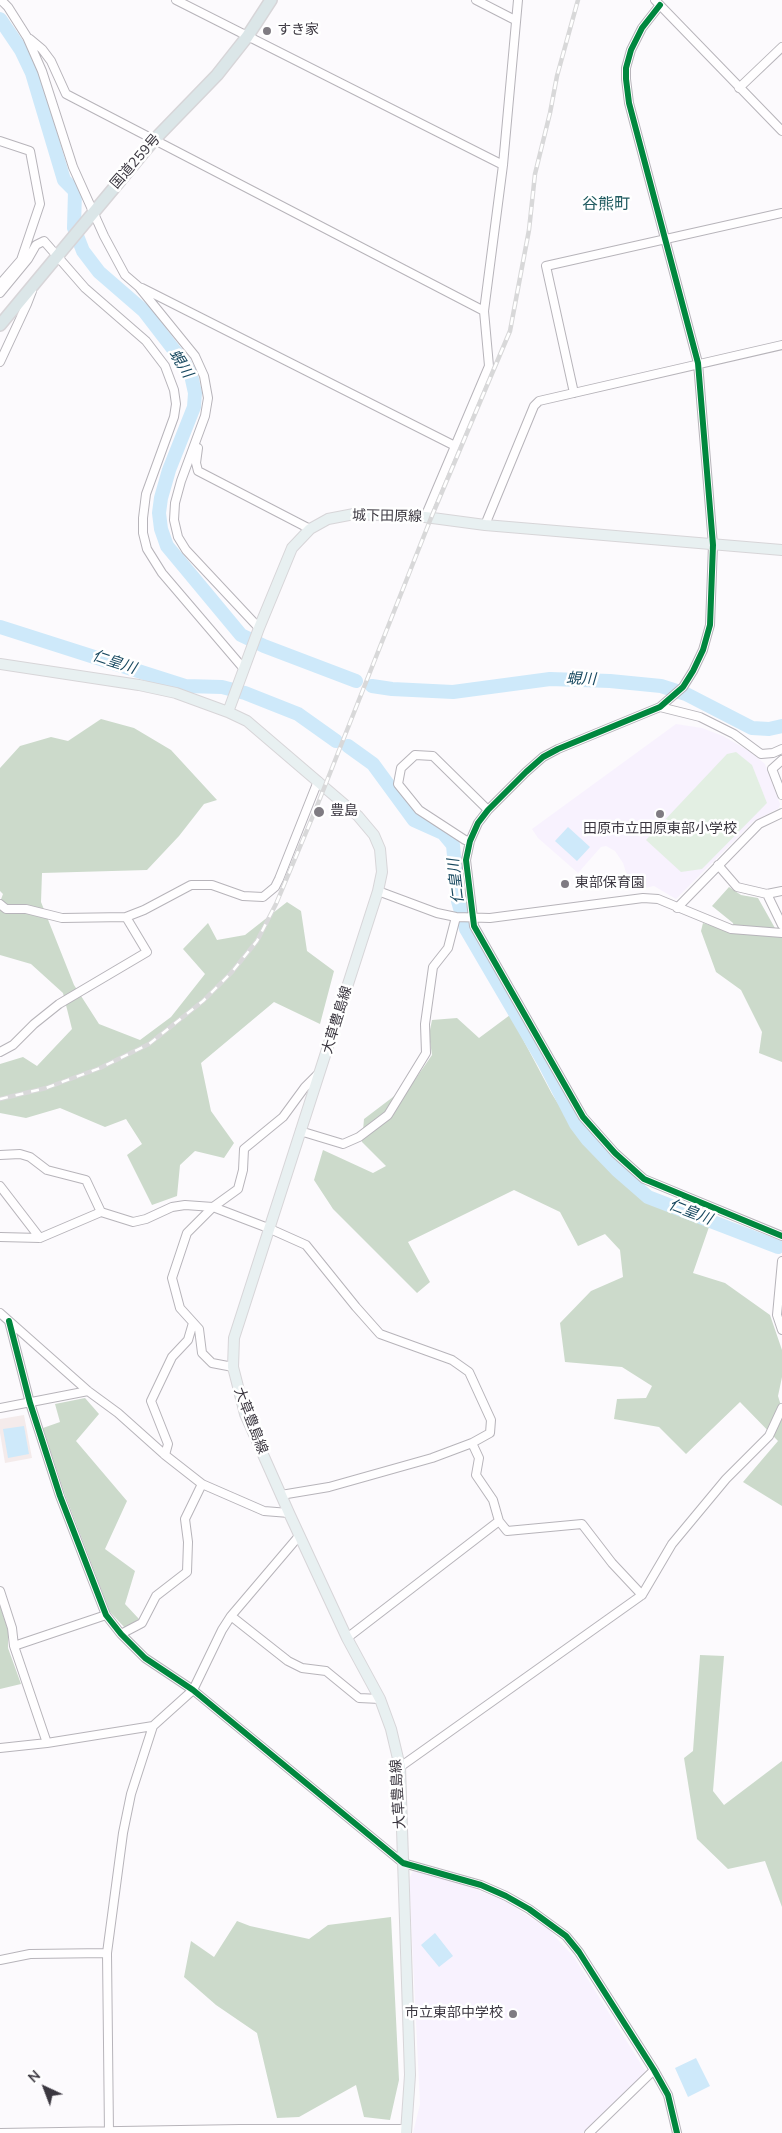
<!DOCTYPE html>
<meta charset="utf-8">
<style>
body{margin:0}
#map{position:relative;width:782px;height:2133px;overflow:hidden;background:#fcfafd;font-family:"Nunito Sans",sans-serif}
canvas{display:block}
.north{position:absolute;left:20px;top:2063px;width:50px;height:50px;-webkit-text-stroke:4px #fff;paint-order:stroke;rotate:317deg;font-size:14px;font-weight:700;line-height:20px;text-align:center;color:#3b3740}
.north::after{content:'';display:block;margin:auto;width:18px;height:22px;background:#3b3740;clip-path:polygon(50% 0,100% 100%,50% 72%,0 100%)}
</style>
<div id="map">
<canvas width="782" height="2133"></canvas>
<div class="north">N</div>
</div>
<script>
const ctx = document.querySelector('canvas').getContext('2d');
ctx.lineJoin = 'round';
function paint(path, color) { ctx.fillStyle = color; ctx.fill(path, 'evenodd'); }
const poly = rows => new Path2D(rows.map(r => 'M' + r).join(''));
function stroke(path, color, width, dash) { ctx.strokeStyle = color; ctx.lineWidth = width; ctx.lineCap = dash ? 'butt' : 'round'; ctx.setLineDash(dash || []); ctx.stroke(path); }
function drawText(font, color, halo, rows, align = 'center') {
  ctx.font = font + ' "Nunito Sans","Noto Sans JP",sans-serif'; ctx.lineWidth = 5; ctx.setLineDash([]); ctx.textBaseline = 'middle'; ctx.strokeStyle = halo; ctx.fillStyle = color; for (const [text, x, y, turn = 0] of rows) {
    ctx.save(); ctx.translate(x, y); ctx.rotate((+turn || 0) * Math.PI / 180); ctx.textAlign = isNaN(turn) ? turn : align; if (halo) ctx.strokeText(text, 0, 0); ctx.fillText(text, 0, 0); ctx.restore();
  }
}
const built = poly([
 [676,724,702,728,723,736,749,751,765,764,780,804,779,808,754,821,676,899,654,886,632,891,623,863,615,851,606,846,601,847,578,873,538,838,532,829],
 [413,1871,455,1881,505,1901,548,1929,574,1957,646,2072,583,2133,413,2133,420,2104,409,1879]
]);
const industrial = poly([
 [24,1415,32,1458,5,1463,0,1433,0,1419]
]);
const green = poly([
 [736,752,752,765,767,803,702,869,681,872,646,840,727,754]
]);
const forest = poly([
 [101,719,134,728,171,750,217,800,204,804,179,836,147,870,42,873,41,902,74,985,99,1024,140,1040,171,1017,205,974,183,949,208,923,217,940,245,935,287,902,301,911,307,951,334,971,320,1024,274,1002,201,1063,211,1111,234,1143,224,1158,195,1151,180,1165,177,1196,152,1205,127,1155,142,1144,126,1119,105,1127,60,1108,26,1118,0,1113,0,1064,23,1057,37,1066,72,1029,63,993,31,964,0,955,0,902,3,894,0,891,0,768,20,746,51,737,68,741],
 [729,887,741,895,758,898,780,937,782,938,782,1062,759,1053,762,1032,741,990,716,972,701,931,703,923,735,933,733,923,712,906],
 [510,1015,552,1094,583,1143,645,1200,709,1227,693,1273,725,1283,770,1315,782,1350,782,1377,778,1396,782,1409,782,1506,743,1482,778,1441,740,1402,686,1454,659,1427,614,1419,617,1399,646,1398,652,1386,622,1367,565,1362,560,1323,591,1291,623,1277,620,1250,605,1234,578,1246,560,1212,514,1190,408,1242,430,1282,417,1293,333,1209,314,1180,323,1150,373,1173,386,1166,362,1142,364,1119,414,1081,432,1055,429,1035,432,1020,457,1018,479,1038],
 [85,1398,99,1414,76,1441,127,1501,105,1549,135,1571,125,1604,139,1619,125,1628,110,1612,64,1492,43,1428,60,1422,55,1404],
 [0,1606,8,1630,8,1648,21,1684,0,1689],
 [700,1655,724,1656,713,1791,724,1805,782,1761,782,1907,765,1861,728,1869,697,1839,684,1758,693,1751],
 [391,1917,399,2080,390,2120,364,2117,356,2085,299,2117,277,2118,257,2033,216,2005,184,1977,191,1941,214,1957,237,1921,250,1926,309,1939,328,1925]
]);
const water = poly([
 [568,827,590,847,577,861,555,841],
 [24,1426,29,1454,8,1458,3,1429],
 [435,1933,453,1956,439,1967,421,1945],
 [696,2058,710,2086,688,2097,675,2068]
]);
const river = poly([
 [0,19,21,50,32,73,64,180,75,191,74,228,83,251,99,272,144,311,184,363,191,375,195,393,194,407,169,470,161,498,159,513,161,529,167,546,241,635,264,646,356,681],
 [0,627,185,686,222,687,245,693,298,714,336,741],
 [372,686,392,689,453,692,550,679,610,681,661,686,686,694,752,728,769,729,782,726],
 [348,746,373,764,414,820,443,833,453,845,458,901,466,929,545,1064,576,1124,588,1140,617,1170,648,1197,778,1247]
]);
const minor = poly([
 [1,0,8,7,27,37,42,71,73,167,104,236,125,275,139,287,195,356,204,376,208,398,205,416,181,481,175,503,174,520,178,537,186,550,259,628],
 [176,0,503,165],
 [476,0,515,20],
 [655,0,782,131],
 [660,5,642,28,631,50,626,68,626,79,629,103,698,363,713,545,710,625,703,650,693,671,683,687,660,707,558,749,543,757,526,772,488,810,478,823,470,841,466,860,474,926,583,1117,615,1153,644,1179,782,1236],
 [30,39,42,49,51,61,66,94,484,311],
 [739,88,782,47],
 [0,141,30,151,40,204,21,260,0,284],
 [142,288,455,446],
 [0,293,28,259,36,245,44,241,85,288,146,341,165,366,174,390,176,404,174,417,146,494,143,518,143,533,147,549,162,573,244,669],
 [0,362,27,304,32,291],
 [574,393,546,266,782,213],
 [198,448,196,463,198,471,310,529],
 [425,517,489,366,484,311,503,165,518,0],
 [485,525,534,406,539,401,782,345],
 [660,707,700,717,734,734,761,754,773,753,782,749],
 [772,769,782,795],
 [772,769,782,760],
 [470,841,465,840,419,810,398,784,401,768,415,755,433,756,488,810],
 [718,865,737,887,767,894,782,891],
 [378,891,437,913,456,917,490,918,643,898,658,899,731,929,782,933],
 [767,894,782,925],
 [0,904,6,909,26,909,62,918,126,917,144,910,191,885,212,885,243,896,263,897,275,887,279,879,318,781],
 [677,908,759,824,782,813],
 [0,1052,13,1045,34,1024,59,1004,147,952,126,917],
 [300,1131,343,1144,359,1137,388,1115,426,1053,425,1024,433,967,448,948,456,917],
 [0,1155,20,1154,30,1157,47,1170,86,1180,101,1212],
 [0,1186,40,1238],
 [0,1237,40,1238,101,1212,133,1222,146,1219,172,1207,185,1205,213,1207,268,1228,306,1245,356,1307,380,1334,452,1360,469,1372,491,1420,490,1433,472,1443,432,1458,329,1487,281,1495],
 [782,1261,777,1315,782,1330],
 [0,1313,88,1391,118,1413,165,1455,202,1484,264,1511,289,1513],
 [9,1321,30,1403,60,1496,106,1615,121,1634,145,1658,193,1690,403,1863,481,1885,506,1896,529,1909,566,1936,579,1952,654,2070,668,2095,677,2133],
 [233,1367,212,1363,202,1353,199,1329,180,1308,172,1278,187,1233,213,1207,238,1189,243,1170,244,1149,283,1117,305,1087,318,1074],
 [0,1408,88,1391],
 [472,1443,479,1458,476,1475,493,1500,499,1521,507,1531,582,1524,612,1563,642,1595],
 [165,1455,168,1444,151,1401,172,1357,188,1340,193,1323],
 [0,1591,12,1628,14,1646,47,1743],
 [231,1616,288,1661,302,1668,326,1671,359,1698,380,1699],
 [121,1634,142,1623,156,1596,187,1572,188,1542,185,1519,202,1484],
 [347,1638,499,1521],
 [14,1646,106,1615],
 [0,1748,47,1743,153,1726],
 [400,1767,642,1595,672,1544,726,1479,769,1436,782,1408],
 [0,1960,30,1954,107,1953],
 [0,2133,240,2129,407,2129],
 [109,2133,107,1953,123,1833,131,1794,153,1726,193,1690,222,1630,231,1616,299,1536],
 [589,2133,654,2070]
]);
const major = poly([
 [0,664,139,685,176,693,228,712,247,721,358,816,374,835,380,849,382,872,378,891,234,1338,233,1367,245,1414,289,1513,347,1638,380,1699,391,1729,400,1767,410,2075,406,2133],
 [228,712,259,628,292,548,310,529,328,519,354,514,425,517,485,525,782,550]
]);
const highway = poly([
 [0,325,153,141,217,75,247,37,271,0]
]);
const rail = poly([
 [0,1099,46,1088,100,1068,149,1044,203,1001,231,973,257,941,276,904,315,811,431,518,510,331,529,230,535,174,550,113,557,76,578,0]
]);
const cycleway = poly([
 [660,5,642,28,631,50,626,68,626,79,629,103,698,363,713,545,710,625,703,650,693,671,683,687,660,707,558,749,543,757,526,772,488,810,478,823,470,841,466,860,474,926,583,1117,615,1153,644,1179,782,1236],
 [9,1321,30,1403,60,1496,106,1615,121,1634,145,1658,193,1690,403,1863,481,1885,506,1896,529,1909,566,1936,579,1952,654,2070,668,2095,677,2133]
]);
const markers = [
 [267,31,5,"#7f7b82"],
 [319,812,6,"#7f7b82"],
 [660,814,5,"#7f7b82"],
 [565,884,5,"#7f7b82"],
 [513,2014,5,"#7f7b82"]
];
const poiNames = [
 ["すき家",277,31],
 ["豊島",330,812],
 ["田原市立田原東部小学校",660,830,"center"],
 ["東部保育園",575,884],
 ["市立東部中学校",503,2014,"right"]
];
const streetNames = [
 ["国道259号",136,162,-49],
 ["城下田原線",387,517,1],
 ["大草豊島線",338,1020,-73],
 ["大草豊島線",250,1421,69],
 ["大草豊島線",399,1794,-94]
];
const waterNames = [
 ["蜆川",180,364,58],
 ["仁皇川",114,663,18],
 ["蜆川",581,680,2],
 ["仁皇川",457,881,-97],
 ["仁皇川",690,1213,21]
];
const quarterNames = [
 ["谷熊町",606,205]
];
paint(built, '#f8f2fe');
paint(industrial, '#f4ebeb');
paint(green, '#e3efe3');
paint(forest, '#ccdacb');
paint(water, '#cee9fa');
stroke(river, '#cee9fa', 14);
stroke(minor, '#b7b4ba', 10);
stroke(major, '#d7d5d8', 12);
stroke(highway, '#d7d5d8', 14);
stroke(minor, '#fffeff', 8);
stroke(major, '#e8f0f1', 10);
stroke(highway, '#dbe6e8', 11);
stroke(rail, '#d8d8d9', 4.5);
stroke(rail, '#fff', 2.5, [8]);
stroke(cycleway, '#00873e', 6);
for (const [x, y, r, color] of markers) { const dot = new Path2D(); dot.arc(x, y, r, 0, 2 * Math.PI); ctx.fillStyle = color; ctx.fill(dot); stroke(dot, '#fff', 2); }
drawText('14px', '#3b3740', '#fff', poiNames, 'left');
drawText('14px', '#3b3740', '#fff', streetNames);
drawText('italic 15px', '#184960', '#fff', waterNames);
drawText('16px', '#205b60', '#fff', quarterNames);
</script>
